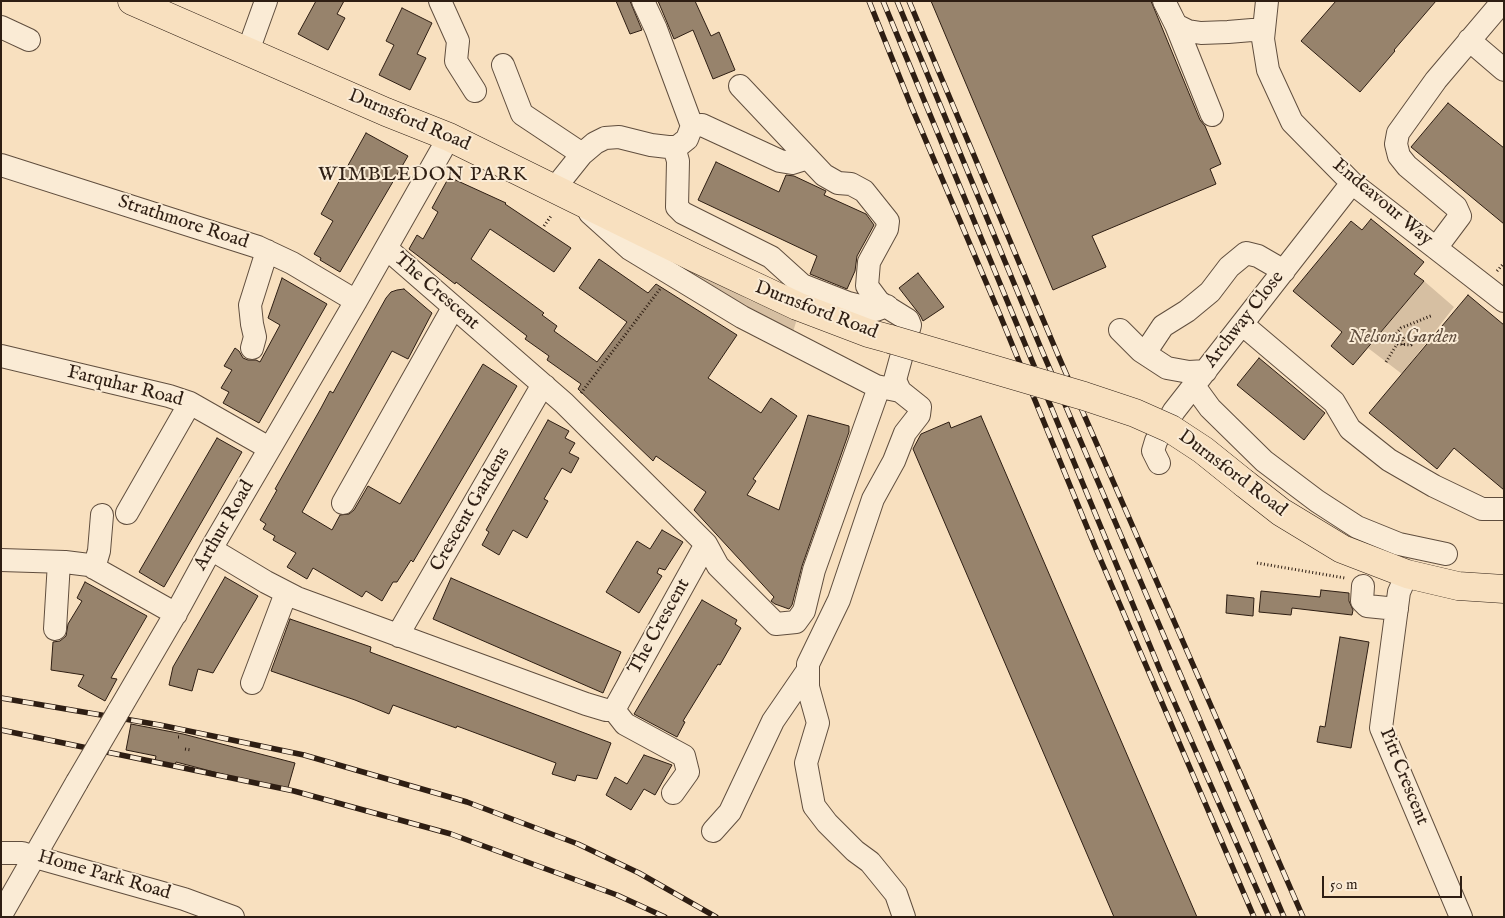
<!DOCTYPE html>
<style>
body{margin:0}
#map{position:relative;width:1505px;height:918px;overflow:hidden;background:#f8e0bf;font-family:"IM FELL English",serif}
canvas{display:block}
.frame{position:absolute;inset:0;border:2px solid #2e1e13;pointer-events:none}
.scale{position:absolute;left:1322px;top:876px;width:140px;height:22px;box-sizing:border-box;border:2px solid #2e1e13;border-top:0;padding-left:6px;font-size:15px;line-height:18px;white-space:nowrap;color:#2e1e13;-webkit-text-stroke:4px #faebd5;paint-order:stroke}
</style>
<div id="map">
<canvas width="1505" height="918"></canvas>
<div class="frame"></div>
<div class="scale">50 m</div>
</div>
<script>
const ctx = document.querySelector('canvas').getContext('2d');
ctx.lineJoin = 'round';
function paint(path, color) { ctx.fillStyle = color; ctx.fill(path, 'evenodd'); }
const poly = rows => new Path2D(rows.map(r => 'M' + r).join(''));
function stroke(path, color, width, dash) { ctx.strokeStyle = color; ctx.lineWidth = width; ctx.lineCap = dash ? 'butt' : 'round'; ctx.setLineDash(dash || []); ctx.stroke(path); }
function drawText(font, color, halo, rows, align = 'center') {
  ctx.font = font + ' "IM FELL English",serif'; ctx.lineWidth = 4; ctx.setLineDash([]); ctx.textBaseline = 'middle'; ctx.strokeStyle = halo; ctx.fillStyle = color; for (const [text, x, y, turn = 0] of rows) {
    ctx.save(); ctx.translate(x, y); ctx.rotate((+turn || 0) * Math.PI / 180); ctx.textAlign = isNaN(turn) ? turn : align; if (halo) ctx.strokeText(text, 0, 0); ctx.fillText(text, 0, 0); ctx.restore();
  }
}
const green = poly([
 [651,248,749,300,797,319,792,335],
 [1424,281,1454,307,1402,374,1368,348]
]);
const building = poly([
 [316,1,344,1,337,14,345,18,328,50,298,34,316,1],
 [616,1,630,1,642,30,630,34,616,1],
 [658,1,695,1,711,36,719,32,735,70,713,79,693,30,674,39,658,1],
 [931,1,1151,1,1200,120,1205,126,1221,164,1210,169,1216,184,1092,236,1106,267,1053,290,931,1],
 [1336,1,1436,1,1394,50,1395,51,1360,92,1301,41,1336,1],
 [402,8,432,23,417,54,426,58,410,90,379,75,394,45,386,41,402,8],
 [1448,103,1504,148,1504,224,1411,147,1448,103],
 [366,133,408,156,340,272,320,260,321,258,314,254,333,221,321,214,366,133],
 [716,162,779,192,786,175,794,176,826,191,824,195,866,214,874,225,857,256,855,271,847,289,810,274,817,256,698,200,716,162],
 [449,177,506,203,505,204,571,248,554,272,490,229,471,259,544,313,542,315,557,326,554,331,597,362,627,322,579,288,599,259,648,293,656,284,737,335,708,378,761,413,771,398,797,416,753,479,756,481,747,495,779,510,808,415,849,426,849,432,802,566,792,605,789,609,775,604,771,601,774,597,694,510,706,492,656,456,653,461,578,389,581,384,547,360,549,356,525,339,527,336,456,282,455,284,409,249,417,235,423,239,438,212,432,208,449,177],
 [1371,219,1424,262,1414,274,1424,281,1353,365,1331,346,1342,332,1293,291,1351,221,1362,230,1371,219],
 [918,273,944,307,923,321,920,315,899,288,918,273],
 [282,278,327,304,259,423,223,403,229,392,221,388,232,370,224,366,235,348,239,351,243,358,248,360,256,360,260,362,280,325,268,318,282,278],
 [404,289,432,313,408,359,392,351,302,512,332,530,340,515,349,514,354,510,368,486,400,504,483,364,517,386,413,562,411,560,397,582,393,582,382,601,366,591,362,597,313,568,307,579,287,567,296,553,273,540,275,536,263,529,266,524,260,520,277,490,275,489,321,408,330,391,333,393,386,298,391,292,397,290,404,289],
 [1468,295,1504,325,1504,490,1454,448,1437,469,1369,413,1468,295],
 [1259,358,1325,413,1304,440,1237,385,1259,358],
 [981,416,1197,917,1114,917,913,449,921,434,949,422,951,428,981,416],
 [548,420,569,431,565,438,575,443,569,453,579,458,571,473,562,468,544,499,548,501,527,538,513,530,499,555,482,545,489,532,486,530,548,420],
 [217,438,242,452,164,587,139,572,217,438],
 [662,530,683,542,665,570,659,568,657,573,662,576,639,613,606,592,637,541,650,549,662,530],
 [225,577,258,596,213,673,198,669,192,691,169,685,173,667,225,577],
 [451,578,621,652,603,693,433,619,451,578],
 [85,582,147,616,111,678,117,679,105,701,78,686,84,675,51,670,53,642,60,641,66,636,68,624,82,601,77,598,85,582],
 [1321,590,1349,593,1349,601,1353,610,1352,615,1292,608,1291,615,1259,612,1261,591,1320,597,1321,590],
 [1227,595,1254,598,1253,616,1226,613,1227,595],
 [702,600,737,620,735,624,741,628,720,665,718,664,683,721,685,722,677,737,634,714,702,600],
 [290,619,371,647,370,652,611,743,597,779,577,775,575,781,565,778,552,774,556,763,457,726,456,728,393,705,389,714,355,700,271,671,290,619],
 [1340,637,1369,642,1351,748,1317,742,1320,726,1325,727,1340,637],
 [131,724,183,734,295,763,287,791,176,762,175,765,155,761,156,756,126,750,131,724],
 [644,755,672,765,655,795,644,789,631,810,606,795,615,777,627,784,644,755]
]);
const path = poly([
 [544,226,551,216],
 [1497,271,1504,263],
 [1397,344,1411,345,1414,340,1405,336,1402,340,1403,345],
 [1386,362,1397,344,1396,334,1401,328,1433,315],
 [581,393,660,289],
 [1257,563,1345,578],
 [178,737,179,737],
 [185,749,191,750]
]);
const minor = poly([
 [440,1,458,41,456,61,475,91],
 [1164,1,1176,25,1188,31,1201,33,1228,32,1264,29],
 [1267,1,1263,39,1268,70,1292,122,1352,183,1504,301],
 [1176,25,1212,115],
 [1,27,29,40],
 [1469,40,1504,70],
 [248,51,266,1],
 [503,65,522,114,582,154],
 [740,86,824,175,838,183,851,184,864,191,888,221,887,229,869,262,867,286,879,302,908,320,910,325,895,380,900,391],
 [692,126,702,125,780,161,792,163,808,158],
 [674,147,678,161,677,207,683,213,771,257,802,285,848,303,876,310,887,306],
 [1,165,258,247,292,263,356,301],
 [554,189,582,154,595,143,605,138,619,137,651,145,668,147,677,147,687,139,692,126,656,29,643,1],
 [590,213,630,249,742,317,876,386,900,391,920,407,919,415,905,433,894,461,873,499,839,600,808,664,808,687,818,723,806,763,814,806,827,823,855,851,870,862,896,894,904,917],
 [1436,248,1460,216,1456,207,1407,166,1399,156,1396,144,1398,133,1436,80,1503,1],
 [1242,324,1334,402,1350,429,1389,460,1434,486,1482,509,1504,509],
 [1120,330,1141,351,1167,368,1189,372,1206,371],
 [252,348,255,337,252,324,250,305,267,251],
 [1145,353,1163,326,1187,311,1210,292,1229,267,1246,253,1258,256,1284,271],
 [1,356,169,396,190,403,269,448],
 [1194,386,1210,408,1264,461,1317,501,1357,527,1399,544,1446,554],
 [1159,463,1153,451,1156,441,1174,411,1352,183],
 [343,503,453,308],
 [127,513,190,403],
 [706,544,718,566,776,624,796,622,804,611,814,570,877,393,876,386],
 [211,549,266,582,297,598,586,704,606,710,614,710,706,544,564,403,386,248],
 [1,560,65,562,89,565,176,614],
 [94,568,99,551,102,515],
 [1407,574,1399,592,1381,728,1461,917],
 [1363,586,1362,601,1367,606,1397,609],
 [55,629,59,562],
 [399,636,403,626,538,393,545,386],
 [252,683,286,593],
 [614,710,625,724,684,756,688,772,673,793],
 [118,712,180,606,211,549,356,301,449,137],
 [713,831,730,812,773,721,808,670],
 [1,853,22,853,35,857,184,899,233,917],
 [1,915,77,782]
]);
const major = poly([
 [132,1,386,112,449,137,695,258,797,306,868,333,890,339],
 [1244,483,1281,512,1342,549,1407,574,1458,586,1504,589]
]);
const rail = poly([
 [869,1,912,108,1000,315,1096,549,1254,917],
 [883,1,1160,670,1269,917],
 [897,1,1040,346,1284,917],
 [909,1,1058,355,1303,917],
 [1,698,160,725,304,755,467,802,578,844,639,873,716,917],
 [1,730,294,791,451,834,617,895,665,917]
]);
const minorBridge = poly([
 [77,782,118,712]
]);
const majorBridge = poly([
 [890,339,1084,396,1135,413,1171,429,1203,450,1244,483]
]);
const streetNames = [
 ["Durnsford Road",409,121,23],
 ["Endeavour Way",1382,203,40],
 ["Strathmore Road",183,223,18],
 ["The Crescent",436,292,41],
 ["Durnsford Road",816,311,21],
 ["Archway Close",1245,320,-52],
 ["Farquhar Road",125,387,14],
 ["Durnsford Road",1232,474,37],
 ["Crescent Gardens",471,510,-60],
 ["Arthur Road",225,526,-60],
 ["The Crescent",660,627,-61],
 ["Pitt Crescent",1403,777,68],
 ["Home Park Road",104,876,16]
];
const parkNames = [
 ["Nelsons Garden",1403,338]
];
const neighbourhoodNames = [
 ["WIMBLEDON PARK",423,176]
];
paint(green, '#d6bfa2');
paint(building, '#97836c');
stroke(building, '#2e1e13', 1);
stroke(minor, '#604e3e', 24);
stroke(major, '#2e1e13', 29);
stroke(path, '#2e1e13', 3, [1, 2.5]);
stroke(minor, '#faebd5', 22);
stroke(major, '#f8e0bf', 28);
stroke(rail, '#2e1e13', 5.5);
stroke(rail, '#faebd5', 4, [11]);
stroke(minorBridge, '#604e3e', 24, []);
stroke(majorBridge, '#2e1e13', 29, []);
stroke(minorBridge, '#faebd5', 22);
stroke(majorBridge, '#f8e0bf', 28);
drawText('19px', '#2e1e13', '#faebd5', streetNames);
drawText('italic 19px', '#604e3e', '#faebd5', parkNames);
ctx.letterSpacing = '1px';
drawText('20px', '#2e1e13', '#faebd5', neighbourhoodNames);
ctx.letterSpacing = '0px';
</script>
